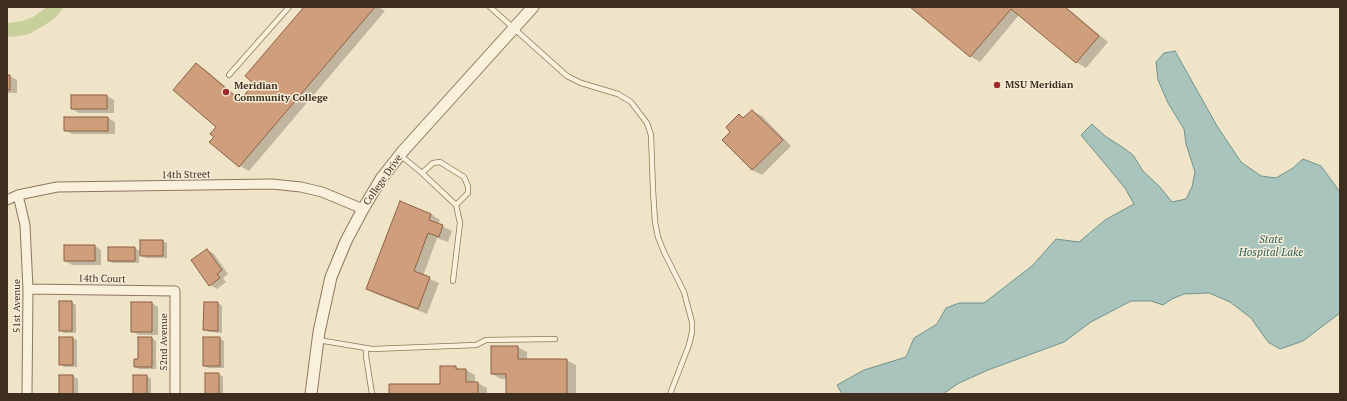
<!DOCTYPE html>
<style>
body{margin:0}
#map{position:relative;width:1347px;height:401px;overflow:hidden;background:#f0e4c8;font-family:"PT Serif",serif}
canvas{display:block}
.frame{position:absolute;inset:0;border:8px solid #3d2e20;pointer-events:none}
</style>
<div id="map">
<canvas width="1347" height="401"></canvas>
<div class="frame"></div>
</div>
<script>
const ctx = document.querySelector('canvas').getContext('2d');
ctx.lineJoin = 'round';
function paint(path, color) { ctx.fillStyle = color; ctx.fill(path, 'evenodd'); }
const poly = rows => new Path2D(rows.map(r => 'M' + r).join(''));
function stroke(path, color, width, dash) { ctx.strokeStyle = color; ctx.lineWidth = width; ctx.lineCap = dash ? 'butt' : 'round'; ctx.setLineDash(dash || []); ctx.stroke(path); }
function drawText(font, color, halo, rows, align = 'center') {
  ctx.font = font + ' "PT Serif",serif'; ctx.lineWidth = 3; ctx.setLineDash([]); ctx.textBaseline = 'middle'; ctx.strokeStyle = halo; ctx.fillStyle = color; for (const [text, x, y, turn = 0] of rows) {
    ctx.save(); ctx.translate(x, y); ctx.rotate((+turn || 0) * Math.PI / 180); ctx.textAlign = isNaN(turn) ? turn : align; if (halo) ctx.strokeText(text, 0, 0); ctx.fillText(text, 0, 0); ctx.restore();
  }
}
const green = poly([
 [47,7,64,7,57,16,45,25,29,34,13,37,7,36,7,23,23,21,33,17]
]);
const water = poly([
 [1175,51,1217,126,1241,162,1261,176,1276,178,1293,168,1303,159,1321,166,1340,192,1340,313,1303,341,1280,349,1268,342,1251,318,1230,302,1209,293,1184,294,1172,299,1163,305,1151,301,1131,301,1091,322,1064,342,988,370,959,383,943,394,842,394,837,385,864,370,906,357,914,338,937,324,946,308,959,303,984,303,1032,266,1056,239,1079,242,1105,220,1134,204,1125,188,1081,135,1092,124,1105,136,1122,147,1133,155,1143,171,1159,186,1172,202,1186,199,1192,187,1195,172,1186,144,1184,129,1168,103,1158,80,1156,62,1164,53,1175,51]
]);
const shadow = poly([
 [305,7,379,7,385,11,249,171,240,166,215,137,218,127,196,64,206,70,241,100,255,84],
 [911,7,1066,7,1108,42,1086,68,1076,62,1019,15,980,62,970,56],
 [7,76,10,76,17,80,17,93,7,93],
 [107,96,114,100,114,113,79,113,72,109],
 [752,111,762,116,791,146,762,175,752,170,723,140,732,132,740,115,745,118],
 [108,118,115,122,115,134,72,134,65,130],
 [431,214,440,220,438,224,452,231,448,242,437,238,423,276,439,283,427,314,376,294,367,289],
 [162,241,167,243,167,258,146,258,139,254,139,263,113,263,109,261,135,248,141,252],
 [95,246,101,250,101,265,72,265,65,261],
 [207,250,214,254,228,274,223,278,226,282,217,289,210,285],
 [71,302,76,305,76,333,64,333,60,330],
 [152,303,158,307,158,335,139,335,132,331],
 [218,303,222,306,222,333,209,332,204,330],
 [72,338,77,340,77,367,64,367,60,364],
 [152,338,156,341,156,369,139,369,135,366],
 [219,338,224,341,224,368,209,368,204,366],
 [518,347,527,352,527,360,566,360,576,365,576,394,507,394,507,379,501,379,492,374],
 [441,367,456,367,461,370,466,370,475,375,475,383,478,383,487,388,487,394,390,394,441,385],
 [219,374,223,377,223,394,206,394],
 [60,376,73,376,78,379,78,394,60,394],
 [147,376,151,379,151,394,134,394]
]);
const building = poly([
 [304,7,375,7,239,167,209,142,214,137,210,134,216,127,173,90,196,63,240,100,254,84,245,76,304,7],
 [910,7,1065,7,1099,36,1076,63,1011,9,970,57,910,7],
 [7,75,10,75,10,90,7,90,7,75],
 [71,95,107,95,107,109,71,109,71,95],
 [752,110,783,140,752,170,722,140,730,132,726,127,739,114,743,118,752,110],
 [64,117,108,117,108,131,64,131,64,117],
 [400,201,431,214,429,220,443,225,439,237,428,233,414,271,430,277,418,309,366,289,400,201],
 [140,240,163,240,163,256,140,256,140,240],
 [64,245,95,245,95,261,64,261,64,245],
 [108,247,135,247,135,261,108,261,108,247],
 [207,249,222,270,217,274,220,278,209,286,191,260,207,249],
 [59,301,72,301,72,331,59,331,59,301],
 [131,302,152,302,152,332,131,332,131,302],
 [204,302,218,302,218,331,203,330,204,302],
 [59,337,73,337,73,365,59,365,59,337],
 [138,337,152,337,152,367,134,367,134,359,138,359,138,337],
 [203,337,220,337,220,366,203,366,203,337],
 [491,346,518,346,518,359,567,359,567,394,506,394,506,374,491,374,491,346],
 [440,366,456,366,456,369,466,369,466,382,478,382,478,394,389,394,389,384,440,384,440,366],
 [205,373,219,373,219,394,205,394,205,373],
 [59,375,73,375,73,394,59,394,59,375],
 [133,375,147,375,147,394,133,394,133,375]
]);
const service = poly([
 [490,7,567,76,581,83,618,94,631,102,647,123,651,135,653,190,655,222,658,237,664,252,684,292,692,322,692,332,689,345,670,394],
 [229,75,289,7],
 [400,155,422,173,456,205,460,223,453,281],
 [422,173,433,163,440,162,464,177,468,186,468,193,456,205],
 [318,340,372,349,476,345,486,340,555,339],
 [366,348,366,356,372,394]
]);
const minor = poly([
 [18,195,25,225,28,289,27,394],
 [7,200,18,195,57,187,272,184,301,187,322,192,363,209],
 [28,289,175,291,175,394]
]);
const tertiary = poly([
 [311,394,319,332,331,277,346,241,363,209,381,179,403,151,533,7]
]);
const markers = [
 [997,85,4,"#9e2a2b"],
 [226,92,4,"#9e2a2b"]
];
const poiNames = [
 ["MSU Meridian",1005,85],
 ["Meridian",234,86],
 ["Community College",234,98]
];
const streetNames = [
 ["14th Street",186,175,-1],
 ["College Drive",383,180,-55],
 ["14th Court",102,279,1],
 ["51st Avenue",17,306,-90],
 ["52nd Avenue",164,342,-90]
];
const waterNames = [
 ["State",1271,240],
 ["Hospital Lake",1271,253]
];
paint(green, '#c9cf9b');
paint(water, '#a9c4bc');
stroke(water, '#6f938a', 1);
paint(shadow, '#0003');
paint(building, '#cf9f7d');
stroke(building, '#8d5f41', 1);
stroke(service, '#8d765c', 6);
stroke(minor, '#8d765c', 11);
stroke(tertiary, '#8d765c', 13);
stroke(service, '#faf1dc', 4.5);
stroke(minor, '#faf1dc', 9);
stroke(tertiary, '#faf1dc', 11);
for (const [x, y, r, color] of markers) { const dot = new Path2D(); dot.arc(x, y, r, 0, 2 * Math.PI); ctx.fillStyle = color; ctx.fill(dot); stroke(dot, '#f7eed8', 1.5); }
drawText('bold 10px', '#3d2e20', '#f7eed8', poiNames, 'left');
drawText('10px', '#3d2e20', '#f7eed8', streetNames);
drawText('italic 11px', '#2f5d5a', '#f7eed8', waterNames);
</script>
